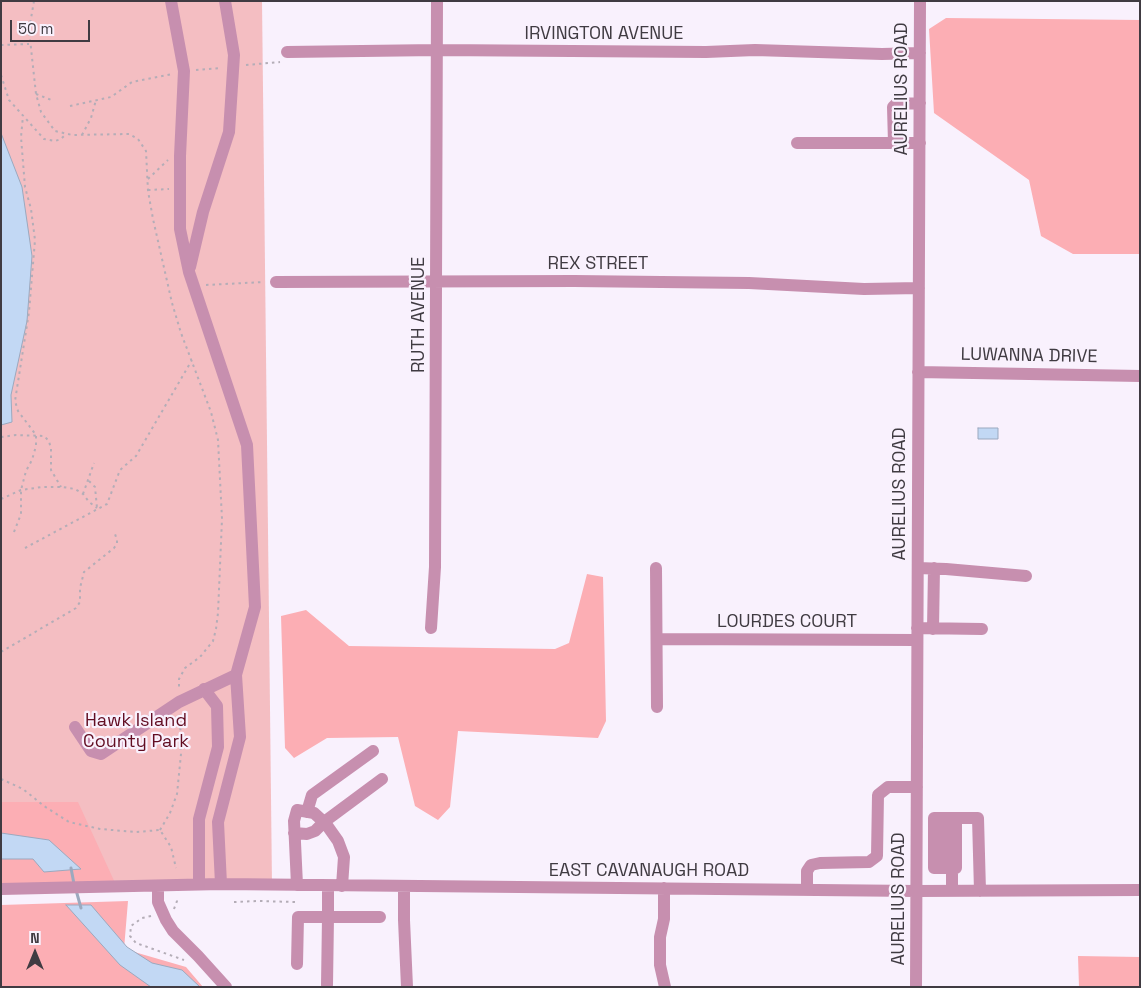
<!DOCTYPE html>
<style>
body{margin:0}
#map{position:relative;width:1141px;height:988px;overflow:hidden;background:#f9f1fd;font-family:"Space Grotesk",sans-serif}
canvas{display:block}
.frame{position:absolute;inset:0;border:2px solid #403b42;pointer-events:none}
.north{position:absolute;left:10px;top:928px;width:50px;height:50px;-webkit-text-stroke:4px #f9f1fd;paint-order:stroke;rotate:0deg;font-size:14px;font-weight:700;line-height:20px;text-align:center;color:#403b42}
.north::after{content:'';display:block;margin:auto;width:18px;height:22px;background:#403b42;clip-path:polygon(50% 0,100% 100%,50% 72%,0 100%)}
.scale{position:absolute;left:10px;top:20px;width:80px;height:22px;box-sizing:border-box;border:2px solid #403b42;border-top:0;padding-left:6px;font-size:15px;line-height:18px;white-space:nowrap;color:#403b42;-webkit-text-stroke:4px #f9f1fd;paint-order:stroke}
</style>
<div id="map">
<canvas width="1141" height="988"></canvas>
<div class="frame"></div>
<div class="north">N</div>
<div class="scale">50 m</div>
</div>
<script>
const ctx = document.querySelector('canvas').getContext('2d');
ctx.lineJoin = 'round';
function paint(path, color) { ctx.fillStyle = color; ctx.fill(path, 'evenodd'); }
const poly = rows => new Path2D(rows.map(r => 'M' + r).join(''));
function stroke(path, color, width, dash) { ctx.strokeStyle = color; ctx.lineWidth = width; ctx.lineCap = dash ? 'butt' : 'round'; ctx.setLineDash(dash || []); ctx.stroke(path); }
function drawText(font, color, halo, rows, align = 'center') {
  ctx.font = font + ' "Space Grotesk",sans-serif'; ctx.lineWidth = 4.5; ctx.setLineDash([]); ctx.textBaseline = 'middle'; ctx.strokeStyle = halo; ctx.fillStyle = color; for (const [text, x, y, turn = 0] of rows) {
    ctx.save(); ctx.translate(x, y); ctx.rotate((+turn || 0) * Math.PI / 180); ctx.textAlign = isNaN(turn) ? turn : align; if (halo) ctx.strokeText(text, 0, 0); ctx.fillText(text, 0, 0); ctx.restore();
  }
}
const green = poly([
 [1,1,262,1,272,885,1,886]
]);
const forest = poly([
 [946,18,1140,20,1140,254,1073,254,1041,236,1029,180,934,113,929,29],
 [587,574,603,577,606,721,598,738,458,731,450,807,438,820,415,806,398,737,327,738,294,758,285,748,281,616,306,610,349,646,555,649,569,643],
 [1,802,78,802,116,885,1,885],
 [128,901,124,949,186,967,203,987,1,987,1,905],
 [1078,956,1140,957,1140,987,1079,987]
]);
const water = poly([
 [1,133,22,187,32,256,27,321,11,395,12,422,1,425,1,133],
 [978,428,998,428,998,439,978,439,978,428],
 [1,833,49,840,81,869,44,872,33,859,1,859,1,833],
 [66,905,91,905,127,947,152,963,182,970,200,987,151,987,120,965,66,905]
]);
const stream = poly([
 [71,868,74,884],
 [76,890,81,908]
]);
const path = poly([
 [34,1,29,30,36,94,41,112,55,131,72,135,129,134,138,139,146,151,148,191,153,219,172,303,181,333,211,412,218,440,222,519,218,613,216,629,213,641,200,657,185,668,179,679,179,689],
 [1,45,29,44],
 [246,65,280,62],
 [196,70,221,68],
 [1,75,9,100,44,139,55,141,61,139,66,134],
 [36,94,54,101],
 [70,106,111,97,132,82,172,74],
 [82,135,91,118,96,100],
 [148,179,168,160],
 [148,190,169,189],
 [206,285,264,282],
 [1,437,16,435,44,436,49,441,51,449,51,470,61,487],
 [89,481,95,487,97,508],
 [83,494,94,463],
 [1,499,21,490,42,487,63,487,75,489,83,494,89,502,97,508],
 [14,532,21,514,21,490,26,471,32,460,36,446,36,435,18,411,15,401,29,312,35,240,31,209,25,187,21,137,23,116],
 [25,548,107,504,120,470,136,456,192,360],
 [1,652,76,608,80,602,80,588,84,572,114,548,117,544,117,540,114,531],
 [1,779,23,789,44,806,69,822,100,829,136,832,160,830,171,847,176,868],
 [160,830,170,813,177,794,181,754,180,714],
 [234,902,258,901,296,902],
 [174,909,177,901,177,897],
 [151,916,142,918,131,926,130,936,136,943,184,960]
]);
const minor = poly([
 [171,1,184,71,180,156,180,229,189,272,247,445,255,607,236,675,240,737,218,822,221,884],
 [287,52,437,50,706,52,755,50,882,54,920,53],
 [797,143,920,143],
 [894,143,893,107,896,104,920,103],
 [190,267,203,212,229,132,234,55,225,1],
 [276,282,574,281,749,283,864,289,919,288],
 [918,372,1140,376],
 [656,568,657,707],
 [918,568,946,569,1026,576],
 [431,628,435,567,437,1],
 [917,628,982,629],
 [933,629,934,568],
 [657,639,917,640],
 [75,727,91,751,101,754,179,702,236,675],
 [307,812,312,795,373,751],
 [944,818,944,868],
 [294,833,307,834,315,831,324,822,382,779],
 [952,868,956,868,956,818],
 [199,884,199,819,218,747,217,706,204,689],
 [297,885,294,821,297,810,314,813,326,824,338,841,344,857,342,886],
 [158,886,158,902,166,920,173,931,198,956,226,987],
 [328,886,328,917,380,917],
 [404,886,404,920,407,987],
 [664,888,664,919,660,937,660,965,665,987],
 [1,889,221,884,916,891,1140,890],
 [807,890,807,871,811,865,820,863,869,862,877,856,878,795,888,787,917,787],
 [952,891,952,868,934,868,934,818,978,818,980,891],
 [297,964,298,917,328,917,327,985],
 [916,987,920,1]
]);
const streetNames = [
 ["IRVINGTON AVENUE",604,34],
 ["AURELIUS ROAD",902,89,-90],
 ["REX STREET",598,264],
 ["RUTH AVENUE",419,315,-90],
 ["LUWANNA DRIVE",1029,356,1],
 ["AURELIUS ROAD",900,494,-90],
 ["LOURDES COURT",787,622],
 ["EAST CAVANAUGH ROAD",649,871],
 ["AURELIUS ROAD",899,899,-90]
];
const parkNames = [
 ["Hawk Island",136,721],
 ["County Park",136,742]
];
paint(green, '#f4bec2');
paint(forest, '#fcaeb4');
paint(water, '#c2d8f4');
stroke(water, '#9ba9bf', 1);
stroke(stream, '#9ba9bf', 3);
stroke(path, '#b4adb7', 2, [2.5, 4]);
stroke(minor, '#c78faf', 12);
drawText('18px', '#403b42', '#f9f1fd', streetNames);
drawText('18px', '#620d22', '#f9f1fd', parkNames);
</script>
